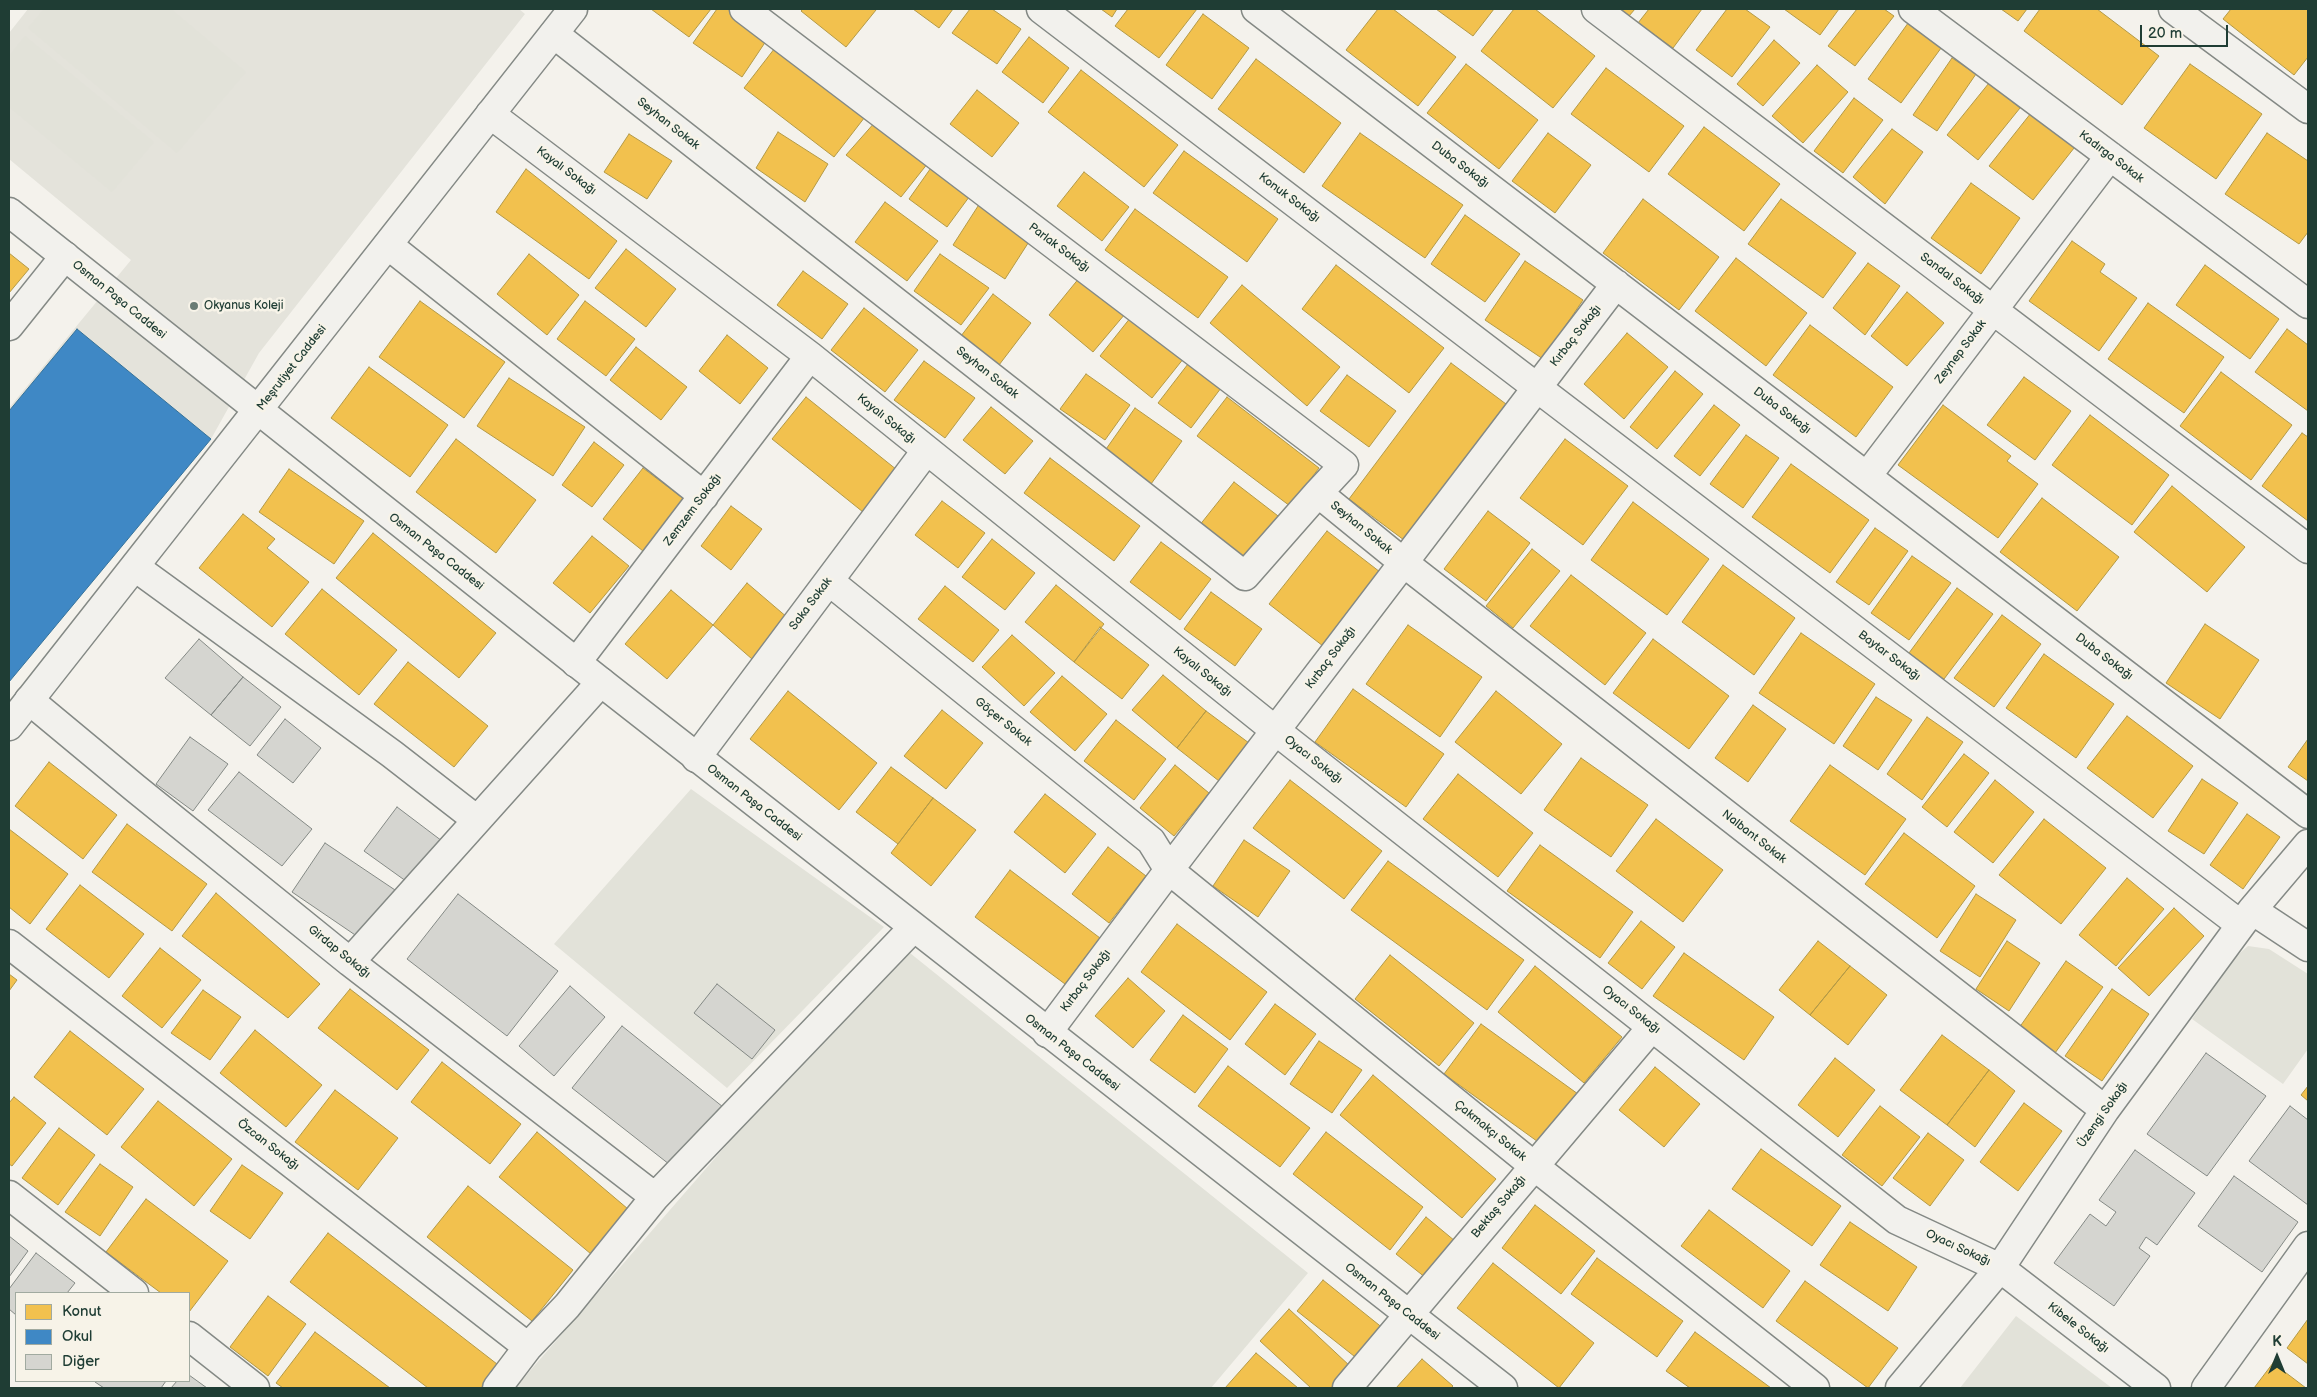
<!DOCTYPE html>
<meta charset="utf-8">
<style>
body{margin:0}
#map{position:relative;width:2317px;height:1397px;overflow:hidden;background:#f4f2ec;font-family:"Balsamiq Sans",sans-serif}
canvas{display:block}
.frame{position:absolute;inset:0;border:10px solid #1f3d34;pointer-events:none}
.legend{position:absolute;left:15px;top:1292px;width:175px;height:90px;box-sizing:border-box;background:#f7f3e8;border:1px solid #a1aaa0;margin:0;padding:6px 9px;list-style:none;font-size:15px;color:#1f3d34}
.legend li{display:flex;align-items:center;gap:10px;height:25px}
.legend b{width:25px;border:1px solid #a1aaa0}
.north{position:absolute;left:2252px;top:1332px;width:50px;height:50px;-webkit-text-stroke:4px #f7f3e8;paint-order:stroke;rotate:0deg;font-size:14px;font-weight:700;line-height:20px;text-align:center;color:#1f3d34}
.north::after{content:'';display:block;margin:auto;width:18px;height:22px;background:#1f3d34;clip-path:polygon(50% 0,100% 100%,50% 72%,0 100%)}
.scale{position:absolute;left:2140px;top:25px;width:88px;height:22px;box-sizing:border-box;border:2px solid #1f3d34;border-top:0;padding-left:6px;font-size:15px;line-height:18px;white-space:nowrap;color:#1f3d34;-webkit-text-stroke:4px #f7f3e8;paint-order:stroke}
</style>
<div id="map">
<canvas width="2317" height="1397"></canvas>
<div class="frame"></div>
<ul class="legend">
<li><b style="height:14px;background:#f2c14e"></b>Konut</li>
<li><b style="height:14px;background:#3f88c5"></b>Okul</li>
<li><b style="height:14px;background:#d5d5d0"></b>Diğer</li>
</ul>
<div class="north">K</div>
<div class="scale">20 m</div>
</div>
<script>
const ctx = document.querySelector('canvas').getContext('2d');
ctx.lineJoin = 'round';
function paint(path, color) { ctx.fillStyle = color; ctx.fill(path, 'evenodd'); }
const poly = rows => new Path2D(rows.map(r => 'M' + r).join(''));
function stroke(path, color, width, dash) { ctx.strokeStyle = color; ctx.lineWidth = width; ctx.lineCap = dash ? 'butt' : 'round'; ctx.setLineDash(dash || []); ctx.stroke(path); }
function drawText(font, color, halo, rows, align = 'center') {
  ctx.font = font + ' "Balsamiq Sans",sans-serif'; ctx.lineWidth = 5; ctx.setLineDash([]); ctx.textBaseline = 'middle'; ctx.strokeStyle = halo; ctx.fillStyle = color; for (const [text, x, y, turn = 0] of rows) {
    ctx.save(); ctx.translate(x, y); ctx.rotate((+turn || 0) * Math.PI / 180); ctx.textAlign = isNaN(turn) ? turn : align; if (halo) ctx.strokeText(text, 0, 0); ctx.fillText(text, 0, 0); ctx.restore();
  }
}
const built = poly([
 [28,9,519,9,525,14,259,353,211,439,9,682,9,408,131,260,9,159,9,33]
]);
const green = poly([
 [44,9,171,9,246,72,177,153,28,28],
 [25,36,154,142,112,192,9,107,9,56],
 [691,789,884,927,727,1088,554,944],
 [2248,946,2269,949,2308,974,2308,1049,2283,1084,2192,1019,2233,959],
 [910,953,1308,1273,1211,1388,515,1388,743,1126],
 [2016,1316,2112,1388,1960,1388]
]);
const homes = poly([
 [651,9,711,9,689,37,651,9],
 [717,9,728,9,768,38,742,77,693,43,717,9],
 [803,9,875,9,876,10,846,47,801,11,803,9],
 [913,9,953,9,939,28,913,9],
 [970,9,992,9,1021,29,997,64,952,33,970,9],
 [1101,9,1117,9,1112,17,1101,9],
 [1128,9,1197,9,1159,58,1115,26,1128,9],
 [1378,9,1393,9,1456,57,1418,106,1346,50,1378,9],
 [1436,9,1494,9,1473,36,1436,9],
 [1514,9,1535,9,1595,56,1553,108,1481,51,1514,9],
 [1620,9,1635,9,1629,16,1620,9],
 [1649,9,1702,9,1673,48,1638,23,1649,9],
 [1727,9,1745,9,1770,27,1732,77,1696,50,1727,9],
 [1784,9,1839,9,1820,35,1784,9],
 [1857,9,1884,9,1894,16,1855,66,1828,46,1857,9],
 [2001,9,2027,9,2018,21,2001,9],
 [2040,9,2097,9,2159,56,2122,105,2024,31,2040,9],
 [2231,9,2308,9,2308,57,2294,75,2223,19,2231,9],
 [1203,14,1249,48,1212,99,1166,65,1203,14],
 [1911,19,1944,44,1901,103,1868,79,1911,19],
 [1029,37,1069,68,1043,103,1002,72,1029,37],
 [1774,40,1800,63,1763,106,1737,84,1774,40],
 [778,44,868,113,834,157,744,88,778,44],
 [1952,58,1976,74,1937,131,1913,115,1952,58],
 [1256,59,1341,123,1304,173,1218,109,1256,59],
 [1466,64,1538,120,1499,169,1427,113,1466,64],
 [2190,64,2262,114,2216,179,2144,128,2190,64],
 [1817,65,1848,92,1803,143,1772,116,1817,65],
 [1606,68,1684,126,1649,172,1571,114,1606,68],
 [1081,70,1178,145,1144,187,1048,112,1081,70],
 [1989,83,2020,108,1978,160,1947,135,1989,83],
 [977,90,1019,123,992,157,950,124,977,90],
 [1854,98,1883,120,1843,173,1814,151,1854,98],
 [2035,108,2078,143,2033,200,1989,166,2035,108],
 [876,121,928,163,901,197,846,155,876,121],
 [1704,127,1780,184,1744,231,1668,174,1704,127],
 [1892,129,1923,152,1885,204,1853,177,1892,129],
 [778,132,828,164,805,202,756,168,778,132],
 [1360,133,1463,205,1425,258,1322,186,1360,133],
 [1548,133,1591,165,1555,213,1512,181,1548,133],
 [2267,133,2308,161,2308,232,2299,244,2225,194,2267,133],
 [629,134,672,161,647,199,604,172,629,134],
 [1184,151,1278,219,1247,262,1153,193,1184,151],
 [933,165,972,193,947,227,909,199,933,165],
 [526,169,617,241,589,279,496,212,526,169],
 [1084,172,1129,207,1102,241,1057,206,1084,172],
 [1971,183,2020,218,1981,274,1931,238,1971,183],
 [1643,199,1719,257,1679,310,1603,253,1643,199],
 [1781,199,1856,253,1823,298,1748,244,1781,199],
 [885,202,938,241,907,281,855,242,885,202],
 [980,203,1032,237,1005,279,953,245,980,203],
 [1135,209,1228,277,1198,318,1105,250,1135,209],
 [1465,215,1520,254,1485,302,1431,264,1465,215],
 [2072,241,2105,264,2100,272,2137,298,2099,351,2029,301,2072,241],
 [626,249,676,289,646,327,595,288,626,249],
 [9,253,29,269,9,293,9,253],
 [529,254,579,295,547,335,497,294,529,254],
 [940,254,989,288,961,325,914,291,940,254],
 [1736,258,1807,313,1766,366,1695,311,1736,258],
 [1525,261,1583,300,1543,359,1485,320,1525,261],
 [1868,263,1900,286,1865,335,1833,308,1868,263],
 [1336,265,1444,348,1409,393,1302,309,1336,265],
 [2205,265,2279,319,2250,359,2176,305,2205,265],
 [803,271,848,304,822,339,777,305,803,271],
 [1080,277,1125,314,1093,352,1049,315,1080,277],
 [1242,285,1340,367,1307,406,1210,323,1242,285],
 [1907,292,1944,323,1907,366,1871,336,1907,292],
 [993,294,1031,323,999,365,961,336,993,294],
 [420,301,505,362,464,418,379,357,420,301],
 [585,301,635,339,606,376,557,339,585,301],
 [2148,303,2224,357,2184,413,2108,359,2148,303],
 [864,308,918,350,885,392,831,350,864,308],
 [1131,317,1184,358,1152,398,1100,356,1131,317],
 [1810,325,1893,387,1856,437,1773,375,1810,325],
 [2287,329,2308,345,2308,411,2255,372,2287,329],
 [1627,333,1668,367,1624,419,1584,384,1627,333],
 [727,335,768,368,740,404,699,371,727,335],
 [636,347,687,387,661,420,610,380,636,347],
 [924,361,975,398,945,438,894,400,924,361],
 [1451,363,1506,404,1404,540,1349,499,1451,363],
 [1188,364,1221,388,1191,428,1158,403,1188,364],
 [369,367,448,425,410,477,331,418,369,367],
 [1675,371,1703,394,1657,449,1630,427,1675,371],
 [2221,372,2292,425,2251,480,2180,426,2221,372],
 [1086,374,1130,405,1105,440,1060,409,1086,374],
 [1347,375,1396,411,1369,447,1320,411,1347,375],
 [2024,377,2071,411,2035,460,1987,425,2024,377],
 [509,378,585,427,553,476,477,426,509,378],
 [806,397,902,474,868,516,772,439,806,397],
 [1227,397,1319,468,1290,506,1197,436,1227,397],
 [1714,405,1740,425,1700,476,1674,456,1714,405],
 [1943,405,2011,456,2007,461,2038,484,1998,538,1898,465,1943,405],
 [991,407,1033,441,1005,474,963,440,991,407],
 [1135,408,1182,441,1151,484,1104,452,1135,408],
 [2090,415,2169,475,2132,525,2052,465,2090,415],
 [2302,433,2308,437,2308,521,2262,486,2302,433],
 [1746,435,1779,458,1743,508,1710,484,1746,435],
 [456,439,536,500,496,553,416,492,456,439],
 [1565,439,1628,486,1583,545,1520,498,1565,439],
 [594,442,624,465,592,507,562,485,594,442],
 [1050,458,1140,526,1114,561,1024,493,1050,458],
 [1791,464,1869,520,1830,573,1752,517,1791,464],
 [643,468,684,499,643,551,603,519,643,468],
 [289,469,364,521,334,564,259,512,289,469],
 [1234,482,1282,519,1247,563,1199,526,1234,482],
 [2172,486,2245,547,2207,592,2134,532,2172,486],
 [2042,498,2119,557,2077,611,2000,552,2042,498],
 [942,501,985,533,958,568,915,535,942,501],
 [1633,502,1709,559,1667,615,1591,560,1633,502],
 [731,506,762,529,731,570,701,546,731,506],
 [1488,511,1530,543,1486,601,1444,569,1488,511],
 [243,514,275,539,267,548,309,582,272,627,199,568,243,514],
 [1875,528,1908,551,1869,605,1836,582,1875,528],
 [1327,531,1380,572,1323,646,1269,604,1327,531],
 [373,533,496,633,459,678,336,578,373,533],
 [592,536,629,566,590,613,553,583,592,536],
 [992,539,1035,573,1005,610,962,577,992,539],
 [1161,542,1211,579,1180,620,1130,582,1161,542],
 [1532,549,1560,571,1513,628,1486,606,1532,549],
 [1912,556,1951,583,1909,640,1871,613,1912,556],
 [1723,565,1795,618,1754,675,1682,622,1723,565],
 [1571,575,1646,633,1605,685,1530,626,1571,575],
 [747,583,795,624,760,666,713,625,747,583],
 [1056,585,1104,624,1074,662,1025,622,1056,585],
 [945,586,999,630,973,662,918,619,945,586],
 [1957,588,1993,614,1944,679,1909,653,1957,588],
 [322,589,397,650,359,695,285,634,322,589],
 [671,590,713,625,667,679,625,644,671,590],
 [1211,592,1262,629,1235,666,1184,629,1211,592],
 [2002,615,2041,644,1994,707,1954,678,2002,615],
 [2205,624,2259,660,2220,719,2166,683,2205,624],
 [1408,625,1482,677,1440,737,1366,684,1408,625],
 [1100,627,1149,665,1122,699,1074,662,1100,627],
 [1801,633,1875,684,1834,744,1759,693,1801,633],
 [1012,635,1055,673,1024,706,982,667,1012,635],
 [1653,639,1729,696,1689,749,1613,693,1653,639],
 [2044,654,2114,704,2076,758,2006,708,2044,654],
 [408,662,488,726,454,767,374,704,408,662],
 [1163,675,1206,711,1177,748,1132,710,1163,675],
 [1062,676,1107,714,1075,751,1030,712,1062,676],
 [1353,689,1444,754,1406,807,1315,742,1353,689],
 [788,691,877,763,839,810,750,739,788,691],
 [1496,691,1562,744,1521,794,1455,742,1496,691],
 [1876,697,1912,720,1878,770,1843,746,1876,697],
 [1753,705,1786,729,1748,782,1715,758,1753,705],
 [942,710,983,743,946,789,904,756,942,710],
 [1206,711,1249,743,1219,781,1177,748,1206,711],
 [2127,716,2193,766,2153,818,2087,768,2127,716],
 [1927,717,1963,742,1922,800,1887,774,1927,717],
 [1116,720,1166,759,1134,800,1084,761,1116,720],
 [2308,739,2308,781,2288,767,2308,739],
 [1964,754,1989,773,1947,827,1922,807,1964,754],
 [1581,758,1648,805,1611,857,1544,810,1581,758],
 [49,762,117,815,83,859,15,806,49,762],
 [1175,765,1209,793,1174,836,1140,808,1175,765],
 [1830,765,1906,819,1865,875,1790,821,1830,765],
 [891,767,933,798,898,844,856,812,891,767],
 [1458,774,1533,833,1498,877,1423,819,1458,774],
 [2202,779,2238,803,2204,854,2168,831,2202,779],
 [1290,780,1382,851,1344,899,1253,828,1290,780],
 [1995,780,2034,812,1993,863,1954,832,1995,780],
 [1045,794,1096,834,1065,873,1014,832,1045,794],
 [933,798,976,830,931,886,891,853,933,798],
 [2247,814,2280,837,2243,889,2210,865,2247,814],
 [1656,819,1723,870,1683,922,1616,871,1656,819],
 [2044,819,2106,868,2061,924,1999,875,2044,819],
 [127,824,207,884,172,931,92,872,127,824],
 [9,829,68,874,30,924,9,907,9,829],
 [1904,833,1975,886,1937,938,1865,884,1904,833],
 [1244,840,1290,871,1258,917,1213,886,1244,840],
 [1540,845,1633,912,1600,958,1507,891,1540,845],
 [1108,847,1146,876,1109,923,1072,894,1108,847],
 [1388,861,1524,960,1487,1010,1351,910,1388,861],
 [1010,870,1100,938,1065,984,975,917,1010,870],
 [2127,878,2164,909,2116,966,2079,935,2127,878],
 [80,885,144,934,109,978,46,929,80,885],
 [216,893,320,984,288,1018,182,936,216,893],
 [1976,894,2016,920,1980,977,1940,951,1976,894],
 [2174,908,2204,936,2149,996,2118,968,2174,908],
 [1641,921,1675,947,1642,989,1608,963,1641,921],
 [1177,924,1267,992,1230,1040,1141,972,1177,924],
 [1818,941,1850,966,1810,1015,1779,990,1818,941],
 [2007,941,2040,963,2009,1011,1976,989,2007,941],
 [160,948,201,980,162,1028,122,996,160,948],
 [1684,953,1774,1017,1744,1060,1653,996,1684,953],
 [1390,955,1474,1023,1439,1066,1355,999,1390,955],
 [2066,961,2103,987,2055,1053,2019,1028,2066,961],
 [1535,966,1622,1037,1584,1083,1498,1012,1535,966],
 [1850,966,1887,995,1848,1045,1810,1015,1850,966],
 [9,974,17,980,9,991,9,974],
 [1128,978,1165,1011,1133,1048,1095,1016,1128,978],
 [350,989,429,1050,397,1090,318,1028,350,989],
 [2112,989,2149,1014,2102,1081,2065,1056,2112,989],
 [203,990,241,1017,210,1060,171,1033,203,990],
 [1275,1004,1316,1034,1285,1075,1245,1044,1275,1004],
 [1183,1015,1228,1049,1195,1093,1150,1060,1183,1015],
 [1481,1024,1578,1094,1541,1144,1444,1074,1481,1024],
 [255,1030,322,1085,286,1127,220,1073,255,1030],
 [70,1031,144,1089,107,1135,34,1077,70,1031],
 [1942,1035,1989,1070,1947,1125,1900,1090,1942,1035],
 [1319,1041,1362,1070,1332,1113,1290,1084,1319,1041],
 [1835,1058,1875,1090,1838,1137,1798,1105,1835,1058],
 [442,1062,521,1124,490,1164,411,1102,442,1062],
 [1228,1066,1310,1128,1280,1167,1198,1106,1228,1066],
 [1655,1067,1700,1104,1664,1147,1619,1110,1655,1067],
 [1989,1070,2015,1091,1975,1147,1947,1125,1989,1070],
 [1373,1075,1496,1179,1462,1218,1340,1115,1373,1075],
 [2308,1086,2308,1101,2301,1095,2308,1086],
 [335,1090,398,1138,358,1190,295,1142,335,1090],
 [14,1097,46,1123,12,1166,9,1164,9,1103,14,1097],
 [158,1101,232,1159,194,1206,121,1147,158,1101],
 [2024,1103,2062,1131,2018,1191,1980,1162,2024,1103],
 [1880,1106,1920,1137,1882,1186,1842,1155,1880,1106],
 [59,1128,95,1155,58,1205,22,1178,59,1128],
 [537,1132,628,1209,591,1254,499,1177,537,1132],
 [1326,1132,1423,1207,1390,1250,1293,1174,1326,1132],
 [1928,1133,1964,1160,1930,1206,1893,1178,1928,1133],
 [1761,1149,1841,1206,1812,1246,1732,1189,1761,1149],
 [100,1164,133,1187,100,1236,65,1212,100,1164],
 [242,1165,283,1193,250,1239,210,1211,242,1165],
 [468,1186,573,1270,532,1321,427,1237,468,1186],
 [146,1199,228,1261,189,1312,189,1293,161,1293,106,1252,146,1199],
 [1535,1205,1595,1251,1561,1294,1502,1248,1535,1205],
 [1709,1210,1790,1271,1763,1308,1681,1246,1709,1210],
 [1426,1217,1455,1241,1426,1278,1396,1254,1426,1217],
 [1850,1222,1917,1267,1888,1311,1820,1265,1850,1222],
 [328,1233,506,1371,493,1388,428,1388,290,1282,328,1233],
 [1597,1258,1683,1321,1657,1357,1571,1294,1597,1258],
 [1493,1263,1594,1343,1559,1388,1457,1308,1493,1263],
 [1323,1280,1384,1329,1359,1360,1297,1311,1323,1280],
 [1805,1281,1898,1348,1868,1388,1776,1321,1805,1281],
 [268,1296,306,1324,268,1376,230,1347,268,1296],
 [1289,1309,1351,1367,1331,1388,1311,1388,1260,1341,1289,1309],
 [2308,1319,2308,1364,2287,1348,2308,1319],
 [315,1332,390,1388,283,1388,276,1383,315,1332],
 [1695,1332,1771,1388,1690,1388,1666,1371,1695,1332],
 [1256,1353,1298,1388,1225,1388,1256,1353],
 [1422,1359,1453,1386,1451,1388,1396,1388,1422,1359],
 [2273,1363,2306,1388,2254,1388,2273,1363]
]);
const schools = poly([
 [77,329,211,439,9,682,9,411,77,329]
]);
const building = poly([
 [199,639,243,677,211,715,165,678,199,639],
 [243,677,281,707,250,746,211,715,243,677],
 [285,719,321,748,293,783,257,755,285,719],
 [190,737,228,764,193,811,156,784,190,737],
 [239,772,312,829,282,866,208,810,239,772],
 [397,807,442,841,410,884,364,851,397,807],
 [325,843,398,892,364,941,292,892,325,843],
 [458,894,558,971,507,1036,407,959,458,894],
 [717,984,775,1030,752,1059,694,1013,717,984],
 [570,986,605,1017,554,1076,519,1046,570,986],
 [622,1026,723,1107,674,1168,572,1088,622,1026],
 [2206,1053,2266,1096,2207,1176,2147,1134,2206,1053],
 [2290,1106,2308,1120,2308,1205,2249,1161,2290,1106],
 [2135,1150,2195,1193,2157,1245,2146,1237,2139,1248,2150,1256,2114,1306,2054,1263,2090,1214,2106,1226,2116,1212,2099,1200,2135,1150],
 [2234,1176,2298,1222,2262,1272,2198,1226,2234,1176],
 [9,1236,28,1251,9,1277,9,1236],
 [36,1253,75,1283,67,1293,16,1293,16,1315,9,1309,9,1289,36,1253],
 [189,1375,207,1388,171,1388,177,1381,189,1381,189,1375],
 [96,1381,166,1381,161,1388,104,1388,95,1382,96,1381]
]);
const minor = poly([
 [744,9,1344,465,1318,493],
 [1041,9,2241,925],
 [1256,9,2308,814],
 [1596,9,2308,549],
 [1913,9,2308,304],
 [2173,9,2308,109],
 [554,34,1245,576,1318,493,1404,563,2105,1110],
 [490,114,810,356,1276,731,1897,1220,2000,1268,2156,1388],
 [388,245,704,496],
 [9,326,65,256],
 [1867,476,2110,156],
 [135,567,392,754,477,820],
 [829,581,1151,841,1169,870,1534,1166,1815,1388],
 [576,663,810,356],
 [29,700,135,788,350,962,655,1197],
 [696,758,926,451],
 [2252,910,2308,947],
 [9,944,528,1347],
 [350,962,601,682],
 [1047,1033,1169,870,1616,284],
 [9,1195,134,1293],
 [189,1336,255,1388],
 [497,1388,528,1347,567,1306,655,1197,913,928],
 [1347,1388,1652,1027],
 [1900,1388,2000,1268,2105,1110,2252,910,2308,844],
 [2206,1388,2308,1246]
]);
const major = poly([
 [9,212,601,682,1503,1388],
 [9,726,573,9]
]);
const markers = [
 [194,306,5,"#6a7c74"]
];
const streetNames = [
 ["Seyhan Sokak",668,124,38],
 ["Kadırga Sokak",2111,157,37],
 ["Duba Sokağı",1460,165,37],
 ["Kayalı Sokağı",566,171,37],
 ["Konuk Sokağı",1289,198,37],
 ["Parlak Sokağı",1059,248,37],
 ["Sandal Sokağı",1952,279,37],
 ["Osman Paşa Caddesi",119,300,39],
 ["Kırbaç Sokağı",1576,336,-52],
 ["Zeynep Sokak",1961,352,-53],
 ["Meşrutiyet Caddesi",292,368,-52],
 ["Seyhan Sokak",987,373,38],
 ["Duba Sokağı",1782,411,37],
 ["Kayalı Sokağı",886,419,39],
 ["Zemzem Sokağı",693,510,-53],
 ["Seyhan Sokak",1361,528,39],
 ["Osman Paşa Caddesi",436,552,38],
 ["Saka Sokak",811,604,-53],
 ["Baytar Sokağı",1889,656,37],
 ["Duba Sokağı",2104,657,37],
 ["Kırbaç Sokağı",1331,658,-53],
 ["Kayalı Sokağı",1202,672,39],
 ["Göçer Sokak",1003,722,39],
 ["Oyacı Sokağı",1313,760,38],
 ["Osman Paşa Caddesi",754,803,38],
 ["Nalbant Sokak",1754,837,38],
 ["Girdap Sokağı",339,952,39],
 ["Kırbaç Sokağı",1086,981,-53],
 ["Oyacı Sokağı",1631,1010,38],
 ["Osman Paşa Caddesi",1072,1053,38],
 ["Üzengi Sokağı",2103,1115,-55],
 ["Çakmakçı Sokak",1490,1131,39],
 ["Özcan Sokağı",268,1145,38],
 ["Bektaş Sokağı",1499,1207,-50],
 ["Oyacı Sokağı",1958,1248,25],
 ["Osman Paşa Caddesi",1392,1302,38],
 ["Kibele Sokağı",2078,1328,38]
];
const poiNames = [
 ["Okyanus Koleji",204,306]
];
paint(built, '#e4e3db');
paint(green, '#e2e2d9');
paint(homes, '#f2c14e');
stroke(homes, '#b39946', 1);
paint(schools, '#3f88c5');
stroke(schools, '#35729a', 1);
paint(building, '#d5d5d0');
stroke(building, '#848985', 1);
stroke(minor, '#848985', 31);
stroke(major, '#848985', 31);
stroke(minor, '#f2f1ed', 28);
stroke(major, '#f2f1ed', 28);
for (const [x, y, r, color] of markers) { const dot = new Path2D(); dot.arc(x, y, r, 0, 2 * Math.PI); ctx.fillStyle = color; ctx.fill(dot); stroke(dot, '#f7f3e8', 2); }
drawText('12px', '#1f3d34', '#f7f3e8', streetNames);
drawText('12px', '#1f3d34', '#f7f3e8', poiNames, 'left');
</script>
